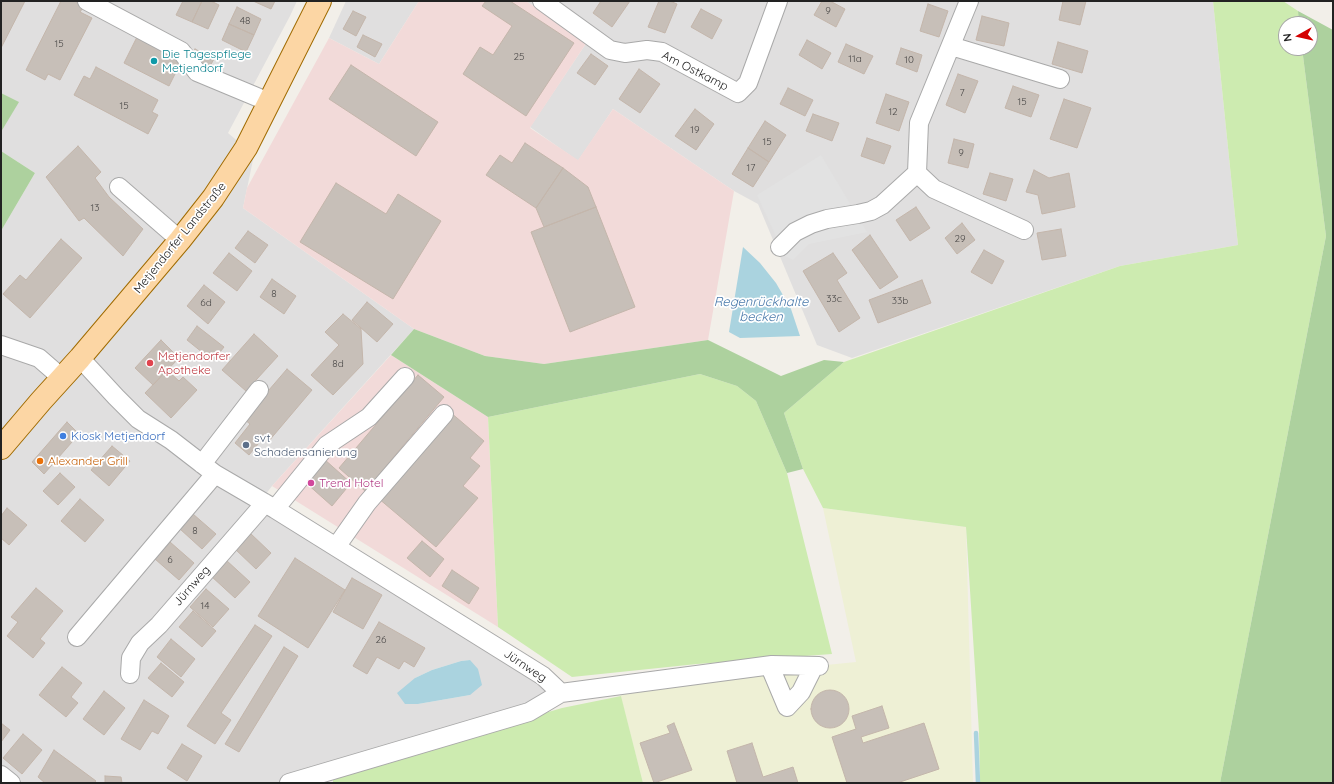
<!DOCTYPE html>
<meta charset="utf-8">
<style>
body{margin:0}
#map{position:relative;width:1334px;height:784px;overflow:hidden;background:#f2efe9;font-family:Quicksand,sans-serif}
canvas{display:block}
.frame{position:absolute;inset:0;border:2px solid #222;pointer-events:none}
.north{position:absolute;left:1278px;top:16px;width:40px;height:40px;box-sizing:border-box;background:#fff;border:1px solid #a7a7a7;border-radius:50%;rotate:262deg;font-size:11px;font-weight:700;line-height:16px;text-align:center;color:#222}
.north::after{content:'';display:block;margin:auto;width:14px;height:18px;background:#d40000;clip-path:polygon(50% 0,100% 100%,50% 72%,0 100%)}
</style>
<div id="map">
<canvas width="1334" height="784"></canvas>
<div class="frame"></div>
<div class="north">N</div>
</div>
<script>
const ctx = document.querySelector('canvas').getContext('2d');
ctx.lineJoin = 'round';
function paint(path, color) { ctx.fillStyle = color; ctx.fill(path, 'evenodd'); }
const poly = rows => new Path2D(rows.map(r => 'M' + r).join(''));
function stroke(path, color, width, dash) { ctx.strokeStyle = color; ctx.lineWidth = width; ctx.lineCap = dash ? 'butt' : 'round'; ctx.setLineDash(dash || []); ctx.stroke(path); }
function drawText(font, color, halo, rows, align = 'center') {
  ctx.font = font + ' Quicksand,sans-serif'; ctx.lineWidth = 3.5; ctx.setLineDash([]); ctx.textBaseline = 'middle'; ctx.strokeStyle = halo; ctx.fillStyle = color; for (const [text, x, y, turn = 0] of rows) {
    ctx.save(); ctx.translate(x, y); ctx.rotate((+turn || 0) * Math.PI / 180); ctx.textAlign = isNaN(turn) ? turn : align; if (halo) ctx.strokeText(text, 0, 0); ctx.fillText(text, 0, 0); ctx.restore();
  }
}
const residential = poly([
 [1,1,297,1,290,16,228,133,254,155,243,208,414,329,272,486,259,503,561,693,278,783,1,783,1,231,35,173,1,151,1,132,18,102,1,93],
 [470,660,470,695,418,704,415,678,432,670,461,661],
 [346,1,419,1,379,64,329,38],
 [526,1,1213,1,1238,245,1120,266,852,358,817,345,758,204,734,191,613,109,578,161,530,127,587,42]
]);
const commercial = poly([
 [419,1,526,1,587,42,530,128,578,160,613,109,734,191,708,340,544,364,485,356,414,329,243,208,247,188,329,38,379,64],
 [391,355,488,417,498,627,272,486]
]);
const farmland = poly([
 [823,508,966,527,973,783,643,783,618,686,856,662]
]);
const grass = poly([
 [1213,1,1283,1,1298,11,1299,24,1286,24,1286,48,1302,48,1326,236,1220,783,980,783,979,732,966,527,823,508,803,469,784,413,844,362,1120,266,1238,245],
 [700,374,737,386,756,401,787,473,832,654,697,664,572,677,498,627,488,417],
 [621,696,643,783,333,783,333,775,562,708]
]);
const forest = poly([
 [1298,11,1333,30,1333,783,1220,783,1326,236,1302,48,1310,48,1310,24,1299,24],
 [1,93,19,102,1,132],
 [1,151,35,173,1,231],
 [414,329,485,356,544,364,708,340,781,376,824,360,844,362,784,413,803,469,787,473,756,401,737,386,700,374,488,417,391,355]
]);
const parking = poly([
 [821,155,867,232,809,244,793,260,785,256,757,195]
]);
const water = poly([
 [743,247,760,263,776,283,791,309,800,336,740,338,729,332],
 [470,660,478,669,482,685,470,695,418,704,405,704,397,693,415,678,432,670,461,661]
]);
const stream = poly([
 [976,733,978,783]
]);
const building = poly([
 [1,1,25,1,1,48,1,1],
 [61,1,75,1,84,6,80,12,92,18,60,80,48,74,45,80,26,70,61,1],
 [183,1,202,1,192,22,176,15,183,1],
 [202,1,211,1,219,5,208,29,192,22,202,1],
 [253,1,275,1,271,9,253,1],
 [486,1,510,1,574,43,526,116,463,74,480,47,493,55,512,26,482,6,486,1],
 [601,1,630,1,612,27,593,13,601,1],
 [659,1,670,1,677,4,665,33,648,27,659,1],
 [822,1,830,1,845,9,836,27,814,15,822,1],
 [1063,1,1086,1,1080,25,1059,20,1063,1],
 [928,4,948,11,939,37,920,31,928,4],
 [237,7,261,19,254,35,229,24,237,7],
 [701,9,722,20,712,39,691,27,701,9],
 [353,11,366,17,356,36,343,29,353,11],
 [982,16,1009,23,1004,46,976,40,982,16],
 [229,24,254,35,246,52,222,40,229,24],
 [138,35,183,58,169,86,124,63,138,35],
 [363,35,382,44,375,57,357,47,363,35],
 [807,40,831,53,822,69,799,55,807,40],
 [1058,42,1088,51,1082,73,1052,64,1058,42],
 [846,44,873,56,864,74,838,62,846,44],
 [901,48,922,55,917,72,896,64,901,48],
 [195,49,214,59,206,73,190,57,195,49],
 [591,54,608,66,595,85,577,73,591,54],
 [351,65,438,122,416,156,329,99,351,65],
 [96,67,158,100,152,112,158,115,148,134,74,95,84,76,90,79,96,67],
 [639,69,660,84,640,113,619,99,639,69],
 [958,74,978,81,965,113,946,105,958,74],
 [1013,86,1039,95,1031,117,1005,108,1013,86],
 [788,88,813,100,805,116,780,104,788,88],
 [886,94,909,102,899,131,876,123,886,94],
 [1064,99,1091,108,1077,148,1050,139,1064,99],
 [695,109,714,124,696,150,675,136,695,109],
 [813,114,839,123,832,141,806,131,813,114],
 [765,121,786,135,769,162,748,148,765,121],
 [867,138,891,146,884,164,861,156,867,138],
 [954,139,974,144,968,168,948,163,954,139],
 [525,143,563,168,536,208,486,175,500,155,512,163,525,143],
 [78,146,101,172,95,178,109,197,143,229,123,256,84,218,79,221,46,177,78,146],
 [748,148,769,162,753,187,732,174,748,148],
 [563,168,588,187,596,207,544,227,536,208,563,168],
 [1034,170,1049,178,1069,173,1075,207,1042,214,1038,195,1026,192,1034,170],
 [990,173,1013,179,1006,201,983,194,990,173],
 [336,183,386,214,398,194,441,221,393,299,300,242,336,183],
 [596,207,635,307,570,332,531,232,596,207],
 [916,207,930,228,910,241,896,220,916,207],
 [962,223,975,240,957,254,945,238,962,223],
 [1061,229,1066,256,1042,260,1037,233,1061,229],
 [248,231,268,245,255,263,235,248,248,231],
 [870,235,898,277,880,289,852,250,870,235],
 [61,239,82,258,30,318,3,294,20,275,26,280,61,239],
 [984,250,1004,261,992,284,971,272,984,250],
 [229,253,252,271,237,291,213,273,229,253],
 [833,253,847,273,837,280,860,318,839,332,803,271,833,253],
 [272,279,296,296,284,314,260,297,272,279],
 [922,280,931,303,878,323,869,300,922,280],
 [204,285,225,302,208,324,187,306,204,285],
 [367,302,393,324,377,342,352,320,367,302],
 [343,314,361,329,363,364,333,395,311,375,339,345,325,332,343,314],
 [197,326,224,347,213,361,187,340,197,326],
 [254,334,278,356,246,391,222,370,254,334],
 [161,340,179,358,153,385,135,368,161,340],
 [287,369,312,390,268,442,263,438,249,455,235,443,250,424,244,419,287,369],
 [167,370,179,381,183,377,197,390,171,418,145,393,167,370],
 [418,375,444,397,365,491,339,468,418,375],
 [450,412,484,441,470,458,480,466,463,486,478,498,436,547,378,498,450,412],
 [67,422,79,434,44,474,32,462,67,422],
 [112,446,130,461,109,486,91,470,112,446],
 [324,459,351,483,332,506,305,482,324,459],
 [60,473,75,487,58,505,43,491,60,473],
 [80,499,104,520,85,542,61,521,80,499],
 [7,508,27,525,9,545,1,538,1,516,7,508],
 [193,514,216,534,202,549,180,529,193,514],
 [250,533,271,553,256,569,235,549,250,533],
 [422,541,444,559,430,577,407,558,422,541],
 [170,542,194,563,179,580,155,559,170,542],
 [295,558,345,590,308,648,258,616,295,558],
 [226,560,250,582,235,598,211,576,226,560],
 [452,570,479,588,469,604,442,586,452,570],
 [352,578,382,595,363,629,333,612,352,578],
 [36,588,63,611,40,639,45,643,33,658,7,636,18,622,11,617,36,588],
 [206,589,229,609,213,627,190,607,206,589],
 [193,611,216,631,202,647,179,627,193,611],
 [379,622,425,648,414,667,404,661,399,669,377,657,367,674,353,666,379,622],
 [255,625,272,636,221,713,231,720,215,744,187,726,255,625],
 [171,639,195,659,181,677,157,657,171,639],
 [284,647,298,656,239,752,225,744,284,647],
 [161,663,184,682,172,697,148,678,161,663],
 [62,667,82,683,71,697,78,703,66,717,39,695,62,667],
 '811 709a19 19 0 1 1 38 0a19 19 0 1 1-38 0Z',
 [104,691,125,708,104,735,83,719,104,691],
 [144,700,169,716,158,734,152,731,140,750,121,739,144,700],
 [882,706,889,728,861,737,863,743,924,723,939,769,897,783,847,783,832,737,856,729,852,716,882,706],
 [1,723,10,730,1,742,1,723],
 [674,723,692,770,654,783,640,743,670,733,667,726,674,723],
 [23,734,42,750,22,774,3,758,23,734],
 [752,743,763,777,793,767,798,783,737,783,727,751,752,743],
 [182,744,202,756,187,781,167,768,182,744],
 [54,750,96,781,94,783,45,783,38,777,54,750],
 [105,776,121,777,122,783,105,783,105,776]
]);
const minor = poly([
 [87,1,181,51,197,72,269,102],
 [542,1,610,50,625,53,647,50,662,52,738,93,748,83,778,1],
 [951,46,1060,79],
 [917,173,934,189,1024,230],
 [119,187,180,240],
 [780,247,795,232,811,224,827,219,858,214,871,211,882,205,917,173,919,123,969,1],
 [1,345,39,358,62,378],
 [80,358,116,397,138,419,171,440,215,474,275,509,543,676,561,693,772,665,819,666],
 [202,464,259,390],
 [275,509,327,445,369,417,405,377],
 [336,547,367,503,444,414],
 [77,637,215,474],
 [772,665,771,669,787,707,801,692,814,666],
 [130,674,131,658,140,643,159,625,265,503],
 [1,775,11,783],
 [289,783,529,712,561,693]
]);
const major = poly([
 [1,448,41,401,80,358,180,240,213,198,246,148,320,1]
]);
const markers = [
 [154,61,4,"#0f9aa8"],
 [150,363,4,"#e0444e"],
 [63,436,4,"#3f7fe0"],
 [246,445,4,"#5c6f8a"],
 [40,461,4,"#e8710a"],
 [311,483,4,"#d1479c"]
];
const numberNames = [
 ["9",828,11],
 ["48",245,21],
 ["15",59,44],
 ["25",519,57],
 ["11a",855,59],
 ["10",909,60],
 ["7",962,93],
 ["15",1022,102],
 ["15",124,106],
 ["12",893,112],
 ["19",695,130],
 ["15",767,142],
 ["9",961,153],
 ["17",751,168],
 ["13",95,208],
 ["29",960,239],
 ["8",274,294],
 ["33c",834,299],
 ["33b",900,301],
 ["6d",206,303],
 ["8d",338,364],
 ["8",195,531],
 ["6",170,560],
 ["14",205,606],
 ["26",381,640]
];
const cultureNames = [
 ["Die Tagespflege",162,54],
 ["Metjendorf",162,68]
];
const streetNames = [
 ["Am Ostkamp",695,71,27],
 ["Metjendorfer Landstraße",180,238,-51],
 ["Jürnweg",192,586,-49],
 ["Jürnweg",525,666,34]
];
const healthNames = [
 ["Metjendorfer",158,356],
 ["Apotheke",158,370]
];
const shopNames = [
 ["Kiosk Metjendorf",71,436]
];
const serviceNames = [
 ["svt",254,438],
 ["Schadensanierung",254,452]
];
const foodNames = [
 ["Alexander Grill",48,461]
];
const hotelNames = [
 ["Trend Hotel",319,483]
];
const waterNames = [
 ["Regenrückhalte",761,302],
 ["becken",761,317]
];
paint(residential, '#e0dfdf');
paint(commercial, '#f2dad9');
paint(farmland, '#eef0d5');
paint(grass, '#cdebb0');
paint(forest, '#add19e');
paint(parking, '#e2e2e2');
paint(water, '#aad3df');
stroke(stream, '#aad3df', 4.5);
paint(building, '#c7bfb8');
stroke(building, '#c4b6ab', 1);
stroke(minor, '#a9a9a9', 20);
stroke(major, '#a06b00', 24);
stroke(minor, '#fff', 18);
stroke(major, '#fcd6a4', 22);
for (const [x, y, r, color] of markers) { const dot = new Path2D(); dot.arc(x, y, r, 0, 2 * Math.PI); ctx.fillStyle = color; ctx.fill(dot); stroke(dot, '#fff', 1.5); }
drawText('10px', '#4b4948', null, numberNames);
drawText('12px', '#0d838f', '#fff', cultureNames, 'left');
drawText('12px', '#222', '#fff', streetNames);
drawText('12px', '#be3a42', '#fff', healthNames, 'left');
drawText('12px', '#366cbe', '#fff', shopNames, 'left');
drawText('12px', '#4e5e75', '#fff', serviceNames, 'left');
drawText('12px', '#c56008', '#fff', foodNames, 'left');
drawText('12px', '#b23c85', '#fff', hotelNames, 'left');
drawText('italic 13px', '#4a7aab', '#fff', waterNames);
</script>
